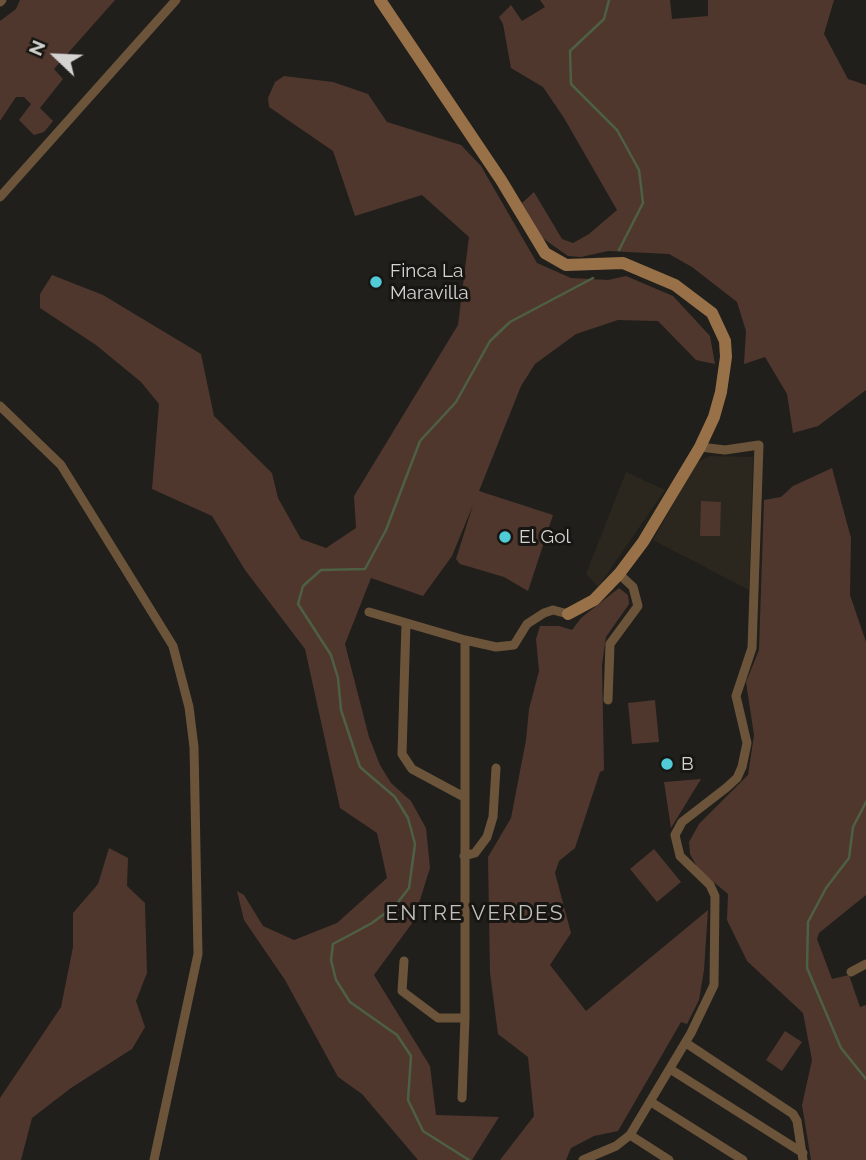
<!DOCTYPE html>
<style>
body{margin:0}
#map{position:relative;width:866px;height:1160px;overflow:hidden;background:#201f1b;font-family:Raleway,sans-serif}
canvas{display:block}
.north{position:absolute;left:21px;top:21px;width:70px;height:70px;-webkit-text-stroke:5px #171612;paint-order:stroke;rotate:293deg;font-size:19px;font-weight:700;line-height:28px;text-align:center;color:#d4d3d1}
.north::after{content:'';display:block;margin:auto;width:24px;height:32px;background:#d4d3d1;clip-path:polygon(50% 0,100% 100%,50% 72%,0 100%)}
</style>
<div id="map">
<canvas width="866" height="1160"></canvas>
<div class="north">N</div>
</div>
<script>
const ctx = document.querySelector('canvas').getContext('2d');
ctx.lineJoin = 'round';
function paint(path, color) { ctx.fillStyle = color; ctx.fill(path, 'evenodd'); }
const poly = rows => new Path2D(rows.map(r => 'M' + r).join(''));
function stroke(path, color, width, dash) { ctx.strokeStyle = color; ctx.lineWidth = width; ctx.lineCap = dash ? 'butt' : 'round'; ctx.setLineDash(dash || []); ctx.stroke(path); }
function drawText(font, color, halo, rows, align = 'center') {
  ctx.font = font + ' Raleway,sans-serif'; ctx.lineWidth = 6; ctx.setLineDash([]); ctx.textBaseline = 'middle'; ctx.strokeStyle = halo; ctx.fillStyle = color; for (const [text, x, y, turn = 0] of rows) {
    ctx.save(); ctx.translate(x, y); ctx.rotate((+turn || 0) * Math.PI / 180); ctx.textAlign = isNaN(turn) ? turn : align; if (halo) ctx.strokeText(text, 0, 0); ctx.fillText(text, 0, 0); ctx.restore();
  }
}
const built = poly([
 [710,456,753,457,749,590,653,540,697,462],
 [626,472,665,490,598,587,586,574]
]);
const green = poly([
 [20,0,115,0,54,69,63,79,40,108,53,121,44,132,34,135,19,120,31,104,24,97,16,97,0,121,0,21,16,9],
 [540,0,670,0,672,19,708,16,708,0,834,0,824,34,848,79,866,85,866,390,818,426,793,433,787,394,765,357,744,364,746,331,737,302,692,267,669,254,608,251,581,257,568,256,541,237,522,203,534,192,562,239,573,243,589,234,617,210,564,118,543,87,511,68,503,24,499,17,511,5,522,21,545,7],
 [284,76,333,82,368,94,387,122,461,145,481,166,537,263,571,278,608,280,626,276,673,296,710,336,715,364,696,360,658,321,618,320,576,334,535,364,521,386,479,491,553,515,528,591,504,577,460,564,456,559,473,505,452,556,423,596,371,578,345,644,369,737,380,765,391,783,411,801,426,828,430,868,413,922,374,975,430,1066,436,1115,499,1117,472,1160,418,1160,362,1094,338,1077,285,980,244,920,237,891,244,895,263,926,294,940,337,923,387,878,377,833,340,808,305,649,245,570,212,516,152,489,159,404,141,382,96,345,40,308,40,294,52,275,103,295,201,354,214,416,272,473,278,498,301,539,326,548,356,528,354,496,458,325,469,237,422,195,355,216,333,151,269,107,268,98,275,82],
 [832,468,851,538,850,595,866,642,866,895,819,933,817,939,832,979,849,975,860,1007,866,1005,866,1160,811,1160,802,1105,812,1060,803,1013,747,961,727,920,728,894,698,869,690,854,689,842,699,824,748,775,754,735,746,682,759,650,764,500,781,497,793,486],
 [701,501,721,502,720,536,700,536],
 [619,588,628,595,629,604,606,637,602,665,604,770,600,772,575,848,559,861,555,873,571,933,550,965,586,1011,708,910,704,970,699,1000,687,1024,681,1022,618,1131,594,1136,571,1148,566,1160,500,1160,534,1116,528,1057,498,1034,490,973,488,857,511,818,526,740,529,709,539,671,536,639,540,626,559,626,572,630,581,618],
 [655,700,659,742,632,744,628,703],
 [701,779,671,828,664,782],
 [109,848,128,858,127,886,145,903,147,973,136,1001,145,1027,132,1049,71,1088,32,1118,21,1160,0,1160,0,1098,61,1007,73,947,73,913,98,884],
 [654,849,681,882,657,902,630,869],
 [785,1031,802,1042,782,1071,766,1060]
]);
const stream = poly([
 [609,0,604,19,570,51,571,84,617,130,639,170,643,203,619,250],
 [866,802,853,827,849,858,826,888,808,922,807,968,841,1048,866,1079],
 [469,1160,423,1131,408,1100,411,1056,397,1035,350,1002,336,980,331,960,333,944,372,923,395,906,409,888,415,844,408,818,395,797,360,767,341,710,338,678,331,655,298,604,303,586,321,570,365,569,386,530,420,441,456,402,490,341,510,322,593,278]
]);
const street = poly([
 [0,2,2,0],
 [0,197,176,0],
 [0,406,61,465,173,646,189,707,194,747,198,954,154,1160],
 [369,612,465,640],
 [406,623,402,754,412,769,464,797],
 [608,700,610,644,638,606,633,587,619,574],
 [464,856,475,853,487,837,493,817,496,768],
 [404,961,402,991,438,1018,465,1018],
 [851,972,866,964],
 [686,1043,793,1114,797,1121,803,1160],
 [670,1069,803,1153],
 [462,1098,465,1018,465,640,496,647,514,645,527,624,544,613,553,610,568,614],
 [651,1102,743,1160],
 [630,1135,669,1160],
 [583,1160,616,1146,630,1135,691,1033,714,985,715,896,710,885,680,856,675,835,682,822,726,788,737,778,742,767,747,743,736,696,752,648,759,445,725,450,700,447]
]);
const secondary = poly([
 [380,0,501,180,545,253,566,265,623,263,675,285,712,313,725,341,726,357,721,392,714,417,700,447,643,542,619,574,594,600,568,614]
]);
const markers = [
 [376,282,7,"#52cbd8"],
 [505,537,7,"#52cbd8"],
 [667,764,7,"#52cbd8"]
];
const poiNames = [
 ["Finca La",390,271],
 ["Maravilla",390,293],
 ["El Gol",519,537],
 ["B",681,764]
];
const neighbourhoodNames = [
 ["ENTRE VERDES",475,914]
];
paint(built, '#2b271e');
paint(green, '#50372d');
stroke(stream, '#4d6043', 2.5);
stroke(street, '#6c543b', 9);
stroke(secondary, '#997148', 12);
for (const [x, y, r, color] of markers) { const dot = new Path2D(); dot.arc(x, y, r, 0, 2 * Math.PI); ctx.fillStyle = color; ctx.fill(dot); stroke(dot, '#171612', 2.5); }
drawText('19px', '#d4d3d1', '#171612', poiNames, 'left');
ctx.letterSpacing = '2px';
drawText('21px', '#c3c1bc', '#171612', neighbourhoodNames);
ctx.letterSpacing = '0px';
</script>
